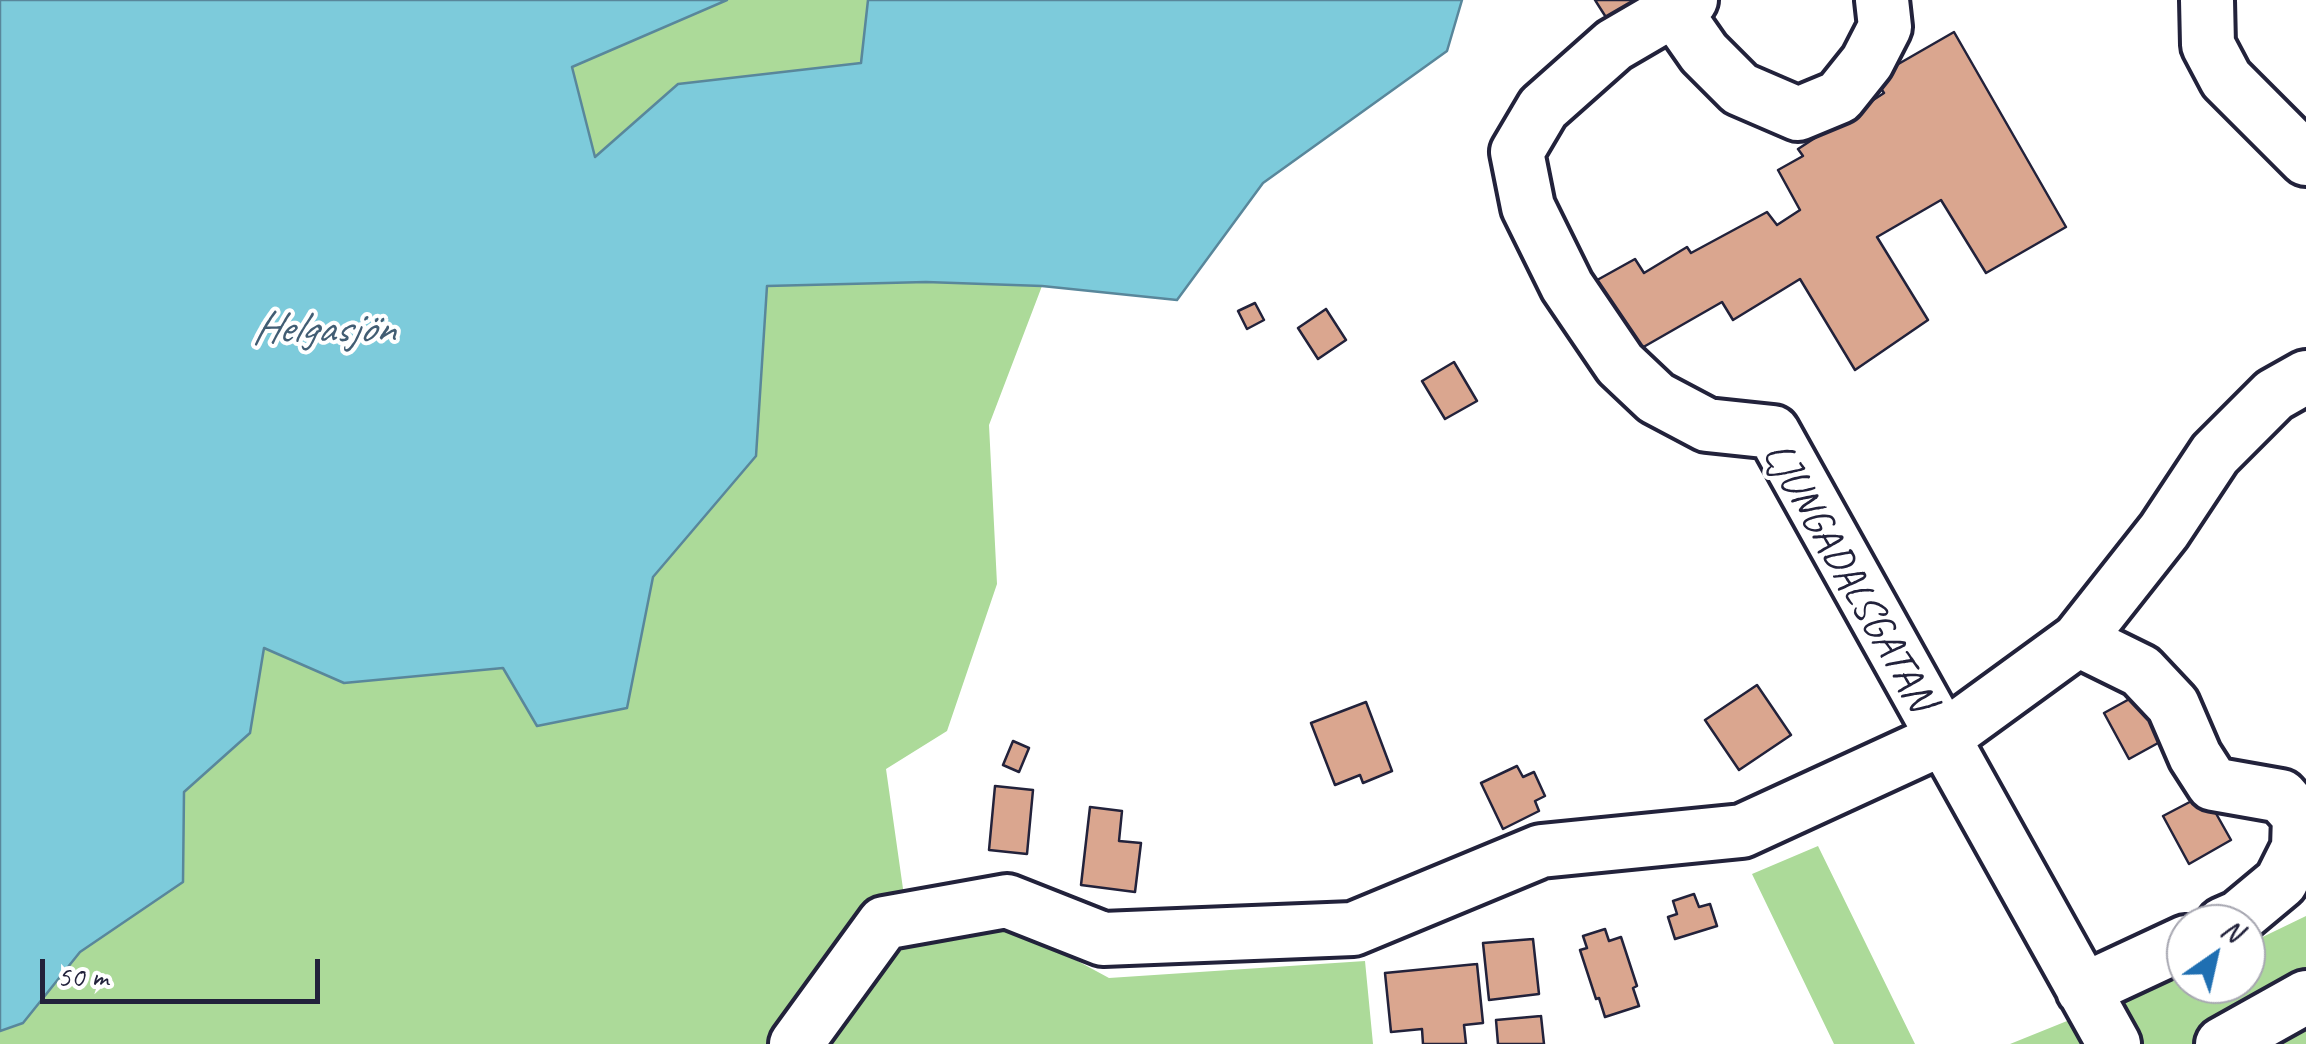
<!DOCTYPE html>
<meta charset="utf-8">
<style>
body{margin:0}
#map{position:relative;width:2306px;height:1044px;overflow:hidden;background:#fff;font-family:Caveat,sans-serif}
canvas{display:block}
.north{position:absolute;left:2166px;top:904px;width:100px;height:100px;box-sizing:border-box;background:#fff;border:2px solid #a7a7b1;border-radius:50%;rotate:34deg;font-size:28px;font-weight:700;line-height:40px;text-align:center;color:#22223b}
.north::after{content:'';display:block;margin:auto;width:35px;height:45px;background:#1f6fb2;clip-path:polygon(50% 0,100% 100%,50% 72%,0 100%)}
.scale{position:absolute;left:40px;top:959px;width:280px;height:45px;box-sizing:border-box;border:5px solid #22223b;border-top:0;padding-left:12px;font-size:30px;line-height:35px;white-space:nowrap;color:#22223b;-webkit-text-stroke:8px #fff;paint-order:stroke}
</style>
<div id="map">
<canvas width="2306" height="1044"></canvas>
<div class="north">N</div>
<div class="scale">50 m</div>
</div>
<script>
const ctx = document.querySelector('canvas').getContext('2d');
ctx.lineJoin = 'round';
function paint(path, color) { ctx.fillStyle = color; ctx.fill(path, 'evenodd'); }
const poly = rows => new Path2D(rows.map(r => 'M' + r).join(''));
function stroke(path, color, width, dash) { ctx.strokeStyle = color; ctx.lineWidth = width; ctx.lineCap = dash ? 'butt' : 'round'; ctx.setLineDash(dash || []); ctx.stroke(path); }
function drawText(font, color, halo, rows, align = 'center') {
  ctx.font = font + ' Caveat,sans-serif'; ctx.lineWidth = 8; ctx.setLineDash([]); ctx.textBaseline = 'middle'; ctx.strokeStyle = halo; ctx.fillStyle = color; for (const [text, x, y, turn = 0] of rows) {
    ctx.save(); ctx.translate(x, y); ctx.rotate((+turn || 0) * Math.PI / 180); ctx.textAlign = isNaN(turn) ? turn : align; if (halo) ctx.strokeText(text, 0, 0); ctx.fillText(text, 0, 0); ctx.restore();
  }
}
const green = poly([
 [727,0,868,0,861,63,678,84,594,158,572,67],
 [926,282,1042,286,989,425,997,584,947,731,886,769,908,924,1011,925,1109,978,1365,961,1373,1044,0,1044,0,1031,23,1023,80,952,183,882,184,791,250,733,264,648,344,682,504,668,626,708,653,577,756,455,767,286],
 [1818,846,1915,1044,1834,1044,1752,874],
 [2306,916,2306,1044,2010,1044,2186,973,2186,984,2246,984,2246,945]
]);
const water = poly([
 [0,0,727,0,572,67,595,157,678,84,861,63,868,0,1462,0,1447,51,1263,183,1177,300,1042,286,926,282,767,286,756,456,653,577,627,708,537,726,503,668,344,683,264,648,250,733,184,792,183,882,80,952,23,1023,0,1031,0,0]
]);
const building = poly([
 [1595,0,1643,0,1609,22,1595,0],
 [1954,32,2066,227,1986,273,1941,200,1877,237,1928,320,1855,370,1800,279,1733,320,1722,302,1633,353,1590,284,1635,259,1644,273,1687,247,1691,253,1767,212,1777,225,1800,210,1778,170,1803,156,1798,149,1884,93,1874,78,1954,32],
 [1255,303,1264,320,1247,329,1238,311,1255,303],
 [1326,309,1346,340,1318,359,1298,328,1326,309],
 [1454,362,1477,401,1445,419,1422,381,1454,362],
 [1757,685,1791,735,1739,770,1705,720,1757,685],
 [2144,691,2169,737,2129,759,2104,713,2144,691],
 [1366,702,1392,771,1363,783,1360,775,1335,785,1311,723,1366,702],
 [1013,741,1029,748,1019,772,1003,765,1013,741],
 [1517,766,1523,777,1534,772,1545,796,1535,801,1539,811,1503,829,1481,783,1517,766],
 [995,786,1033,790,1027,854,989,850,995,786],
 [2205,794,2231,840,2189,864,2163,816,2205,794],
 [1090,807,1122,811,1119,841,1141,843,1135,892,1081,885,1090,807],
 [1694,894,1699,907,1710,904,1717,926,1675,939,1668,917,1677,914,1673,901,1694,894],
 [1605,929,1609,941,1621,937,1637,986,1633,988,1639,1006,1605,1017,1599,998,1596,999,1580,950,1587,948,1583,936,1605,929],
 [1533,939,1539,994,1489,1000,1483,943,1533,939],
 [1477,964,1483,1023,1464,1025,1466,1044,1423,1044,1422,1029,1391,1032,1385,973,1477,964],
 [1541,1016,1544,1044,1498,1044,1496,1020,1541,1016]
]);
const minor = poly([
 [1691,0,1614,45,1543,108,1517,152,1528,207,1567,286,1620,364,1656,398,1707,425,1773,432,2114,1044],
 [2207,0,2208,45,2226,79,2306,159],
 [1674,10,1704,53,1740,89,1798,114,1839,97,1867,62,1885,27,1882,0],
 [2078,640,2141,671,2173,705,2195,756,2213,784,2281,796,2299,816,2298,848,2281,882,2239,917,2223,924],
 [2083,990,2186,942],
 [796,1044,884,923,1007,901,1103,939,1353,929,1541,851,1742,831,1942,739,2078,640,2164,531,2215,454,2274,395,2306,377],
 [2222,1044,2306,997]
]);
const streetNames = [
 ["LJUNGADALSGATAN",1848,577,60]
];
const waterNames = [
 ["Helgasjön",323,330]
];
paint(green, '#acda99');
paint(water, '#7dcbdb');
stroke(water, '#59879b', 2.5);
paint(building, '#daa68f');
stroke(building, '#22223b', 2.5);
stroke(minor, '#22223b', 60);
stroke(minor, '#fff', 52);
drawText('42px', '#22223b', '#fff', streetNames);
drawText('italic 45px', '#425d73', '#fff', waterNames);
</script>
